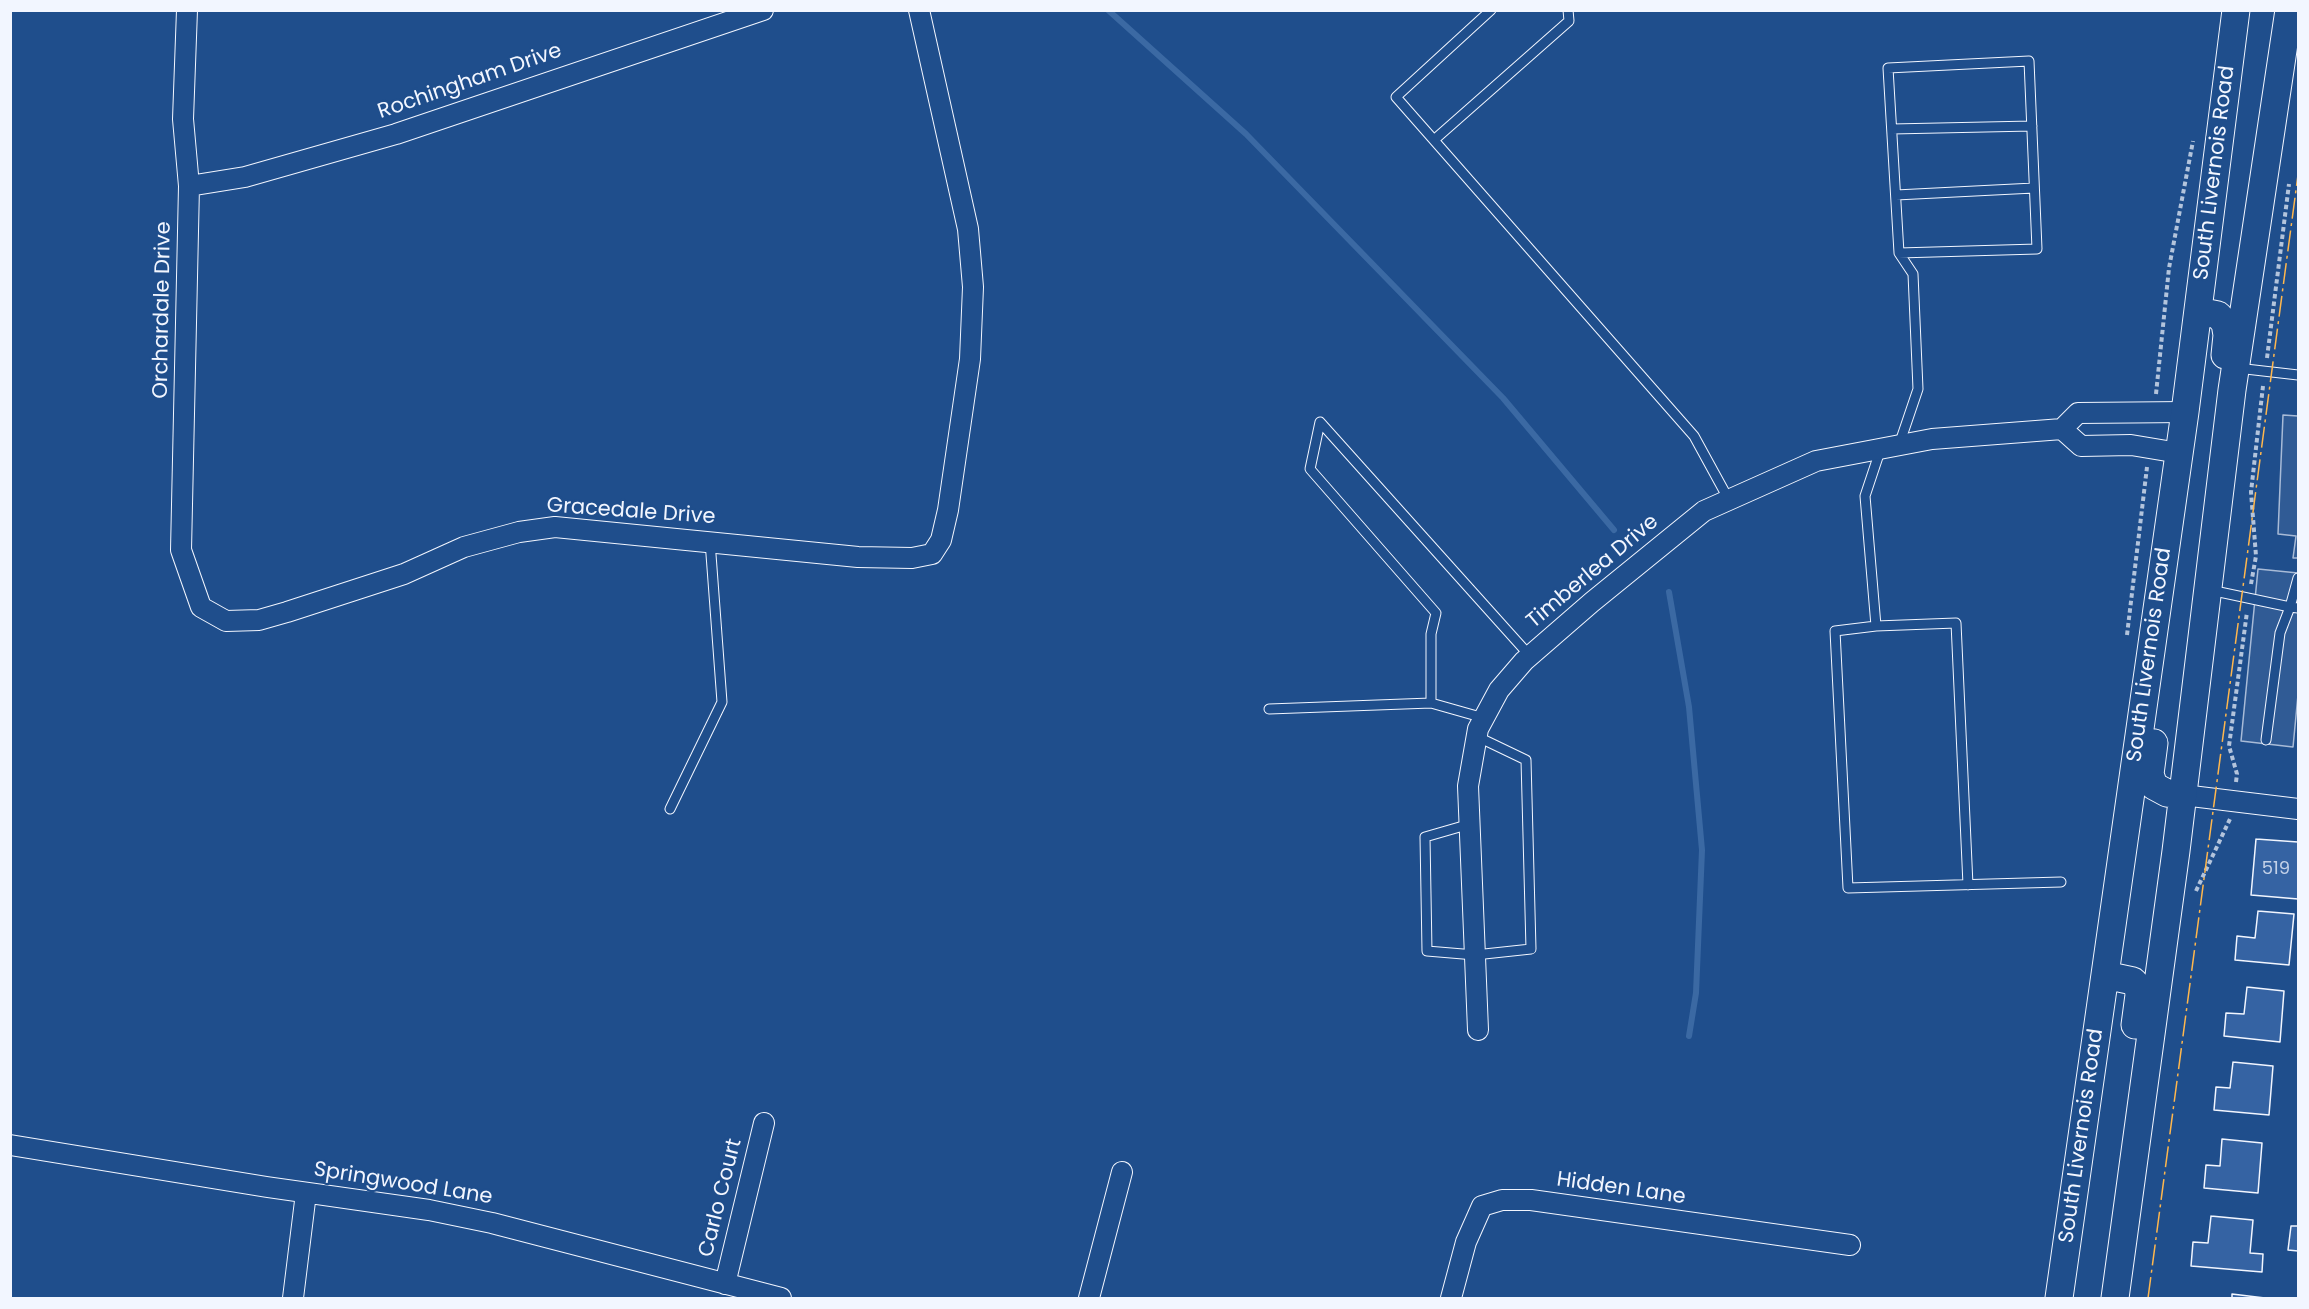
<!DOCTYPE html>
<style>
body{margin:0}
#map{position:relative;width:2309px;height:1309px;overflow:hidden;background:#1f4e8c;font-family:Poppins,sans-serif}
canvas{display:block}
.frame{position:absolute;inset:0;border:12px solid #f2f6ff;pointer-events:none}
</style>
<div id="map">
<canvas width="2309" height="1309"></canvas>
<div class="frame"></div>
</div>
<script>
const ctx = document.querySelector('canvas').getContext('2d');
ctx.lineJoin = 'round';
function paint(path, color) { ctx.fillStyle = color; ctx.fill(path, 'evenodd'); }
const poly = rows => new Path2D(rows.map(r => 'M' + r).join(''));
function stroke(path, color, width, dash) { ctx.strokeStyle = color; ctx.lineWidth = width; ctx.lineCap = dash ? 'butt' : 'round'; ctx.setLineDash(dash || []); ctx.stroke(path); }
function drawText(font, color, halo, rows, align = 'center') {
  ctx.font = font + ' Poppins,sans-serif'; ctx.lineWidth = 4.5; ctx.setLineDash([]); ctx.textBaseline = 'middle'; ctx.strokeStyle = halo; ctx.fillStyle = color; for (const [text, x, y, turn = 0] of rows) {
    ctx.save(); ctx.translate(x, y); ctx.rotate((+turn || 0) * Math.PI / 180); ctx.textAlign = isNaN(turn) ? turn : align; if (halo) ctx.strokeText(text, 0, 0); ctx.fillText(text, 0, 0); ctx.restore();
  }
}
const parking = poly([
 [2283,415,2298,416,2298,558,2293,558,2296,536,2278,534,2283,415],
 [2258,569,2298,573,2298,695,2293,747,2241,741,2258,569]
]);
const stream = poly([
 [1108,10,1246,134,1503,398,1614,530],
 [1669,592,1689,707,1702,850,1696,993,1689,1036]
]);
const building = poly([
 [2256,839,2298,842,2298,899,2251,895,2256,839],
 [2258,911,2294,914,2289,965,2235,960,2237,936,2255,938,2258,911],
 [2247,987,2284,991,2280,1042,2224,1036,2226,1013,2244,1014,2247,987],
 [2233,1062,2273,1066,2269,1115,2214,1110,2216,1087,2230,1088,2233,1062],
 [2222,1139,2262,1143,2258,1193,2204,1188,2206,1165,2220,1166,2222,1139],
 [2211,1216,2253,1220,2250,1253,2263,1254,2262,1272,2191,1266,2193,1242,2208,1243,2211,1216],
 [2291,1226,2298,1226,2298,1251,2288,1250,2291,1226],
 [2232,1294,2265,1298,2232,1298,2232,1294]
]);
const path = poly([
 [2267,358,2289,184],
 [2156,394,2169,268,2193,141],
 [2251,584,2256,556,2251,492,2263,386],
 [2127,635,2147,467],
 [2236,782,2237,774,2229,746,2247,612],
 [2196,891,2230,819]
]);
const lane = poly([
 [1491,10,1396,97,1694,436,1729,500],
 [1892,129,2032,126],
 [1434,140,1569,21,1568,10],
 [1896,195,2034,188],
 [2237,368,2298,375],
 [1899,445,1918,389,1913,274,1899,253,1888,68,2029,61,2037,249,1899,253],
 [1881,448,1865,496,1876,626,1835,631,1848,888,2061,882],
 [2210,590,2290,607,2298,578],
 [1876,626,1956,623,1968,885],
 [1269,709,1431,703],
 [1484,718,1431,703,1431,634,1436,613,1310,469,1320,422,1530,656],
 [2266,740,2280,633,2290,607,2298,608],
 [670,809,722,702,710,541],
 [1470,824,1425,837,1427,951,1475,955,1531,949,1526,760,1476,736]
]);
const street = poly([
 [187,10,183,119,189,186,181,550,201,607,226,621,259,620,287,612,404,574,464,547,519,532,555,527,858,557,912,558,932,554,941,540,948,510,970,359,973,287,968,229,919,10],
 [189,186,245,177,396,134,763,10],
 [2062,429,2081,446,2131,445,2179,453],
 [2183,795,2298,809],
 [1478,1030,1468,786,1478,729,1499,690,1524,661,1592,602,1704,511,1816,461,1932,439,2062,429,2078,413,2185,412],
 [10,1145,267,1187,429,1210,492,1223,781,1298],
 [725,1284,764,1123],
 [293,1298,306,1193],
 [1089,1298,1122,1172],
 [1451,1298,1466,1242,1482,1206,1502,1200,1531,1200,1850,1245]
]);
const secondary = poly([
 [2198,311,2218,315,2225,323,2227,335,2225,355],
 [2154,743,2150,774,2154,786,2167,793,2183,795],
 [2105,975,2133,981,2138,987,2139,995,2135,1025],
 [2059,1298,2185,412,2236,10],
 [2115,1298,2176,851,2232,390,2289,10]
]);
const power = poly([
 [2148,1298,2298,175]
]);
const numberNames = [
 ["519",2276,869]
];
const streetNames = [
 ["Rochingham Drive",470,82,-19],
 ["South Livernois Road",2215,173,-83],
 ["Orchardale Drive",163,310,-89],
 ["Gracedale Drive",631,512,4],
 ["Timberlea Drive",1593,572,-40],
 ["South Livernois Road",2150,655,-82],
 ["South Livernois Road",2082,1136,-82],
 ["Springwood Lane",403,1184,9],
 ["Hidden Lane",1621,1189,8],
 ["Carlo Court",721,1198,-76]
];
paint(parking, '#305b95');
stroke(parking, '#a8bbd7', 1.5);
stroke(stream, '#3b69a3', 6);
paint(building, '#3563a3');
stroke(building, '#f2f6ff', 1.5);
stroke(lane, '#f2f6ff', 11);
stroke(street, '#f2f6ff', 22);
stroke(secondary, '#f2f6ff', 29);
stroke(path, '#b3c4dc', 4, [4.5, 3]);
stroke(lane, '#1f4e8c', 9);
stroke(street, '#1f4e8c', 20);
stroke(secondary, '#1f4e8c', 27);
stroke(power, '#ffb74d', 1.5, [21, 4.5, 3, 4.5]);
drawText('18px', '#c3d1e8', null, numberNames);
drawText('21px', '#f2f6ff', '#1f4e8c', streetNames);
</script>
